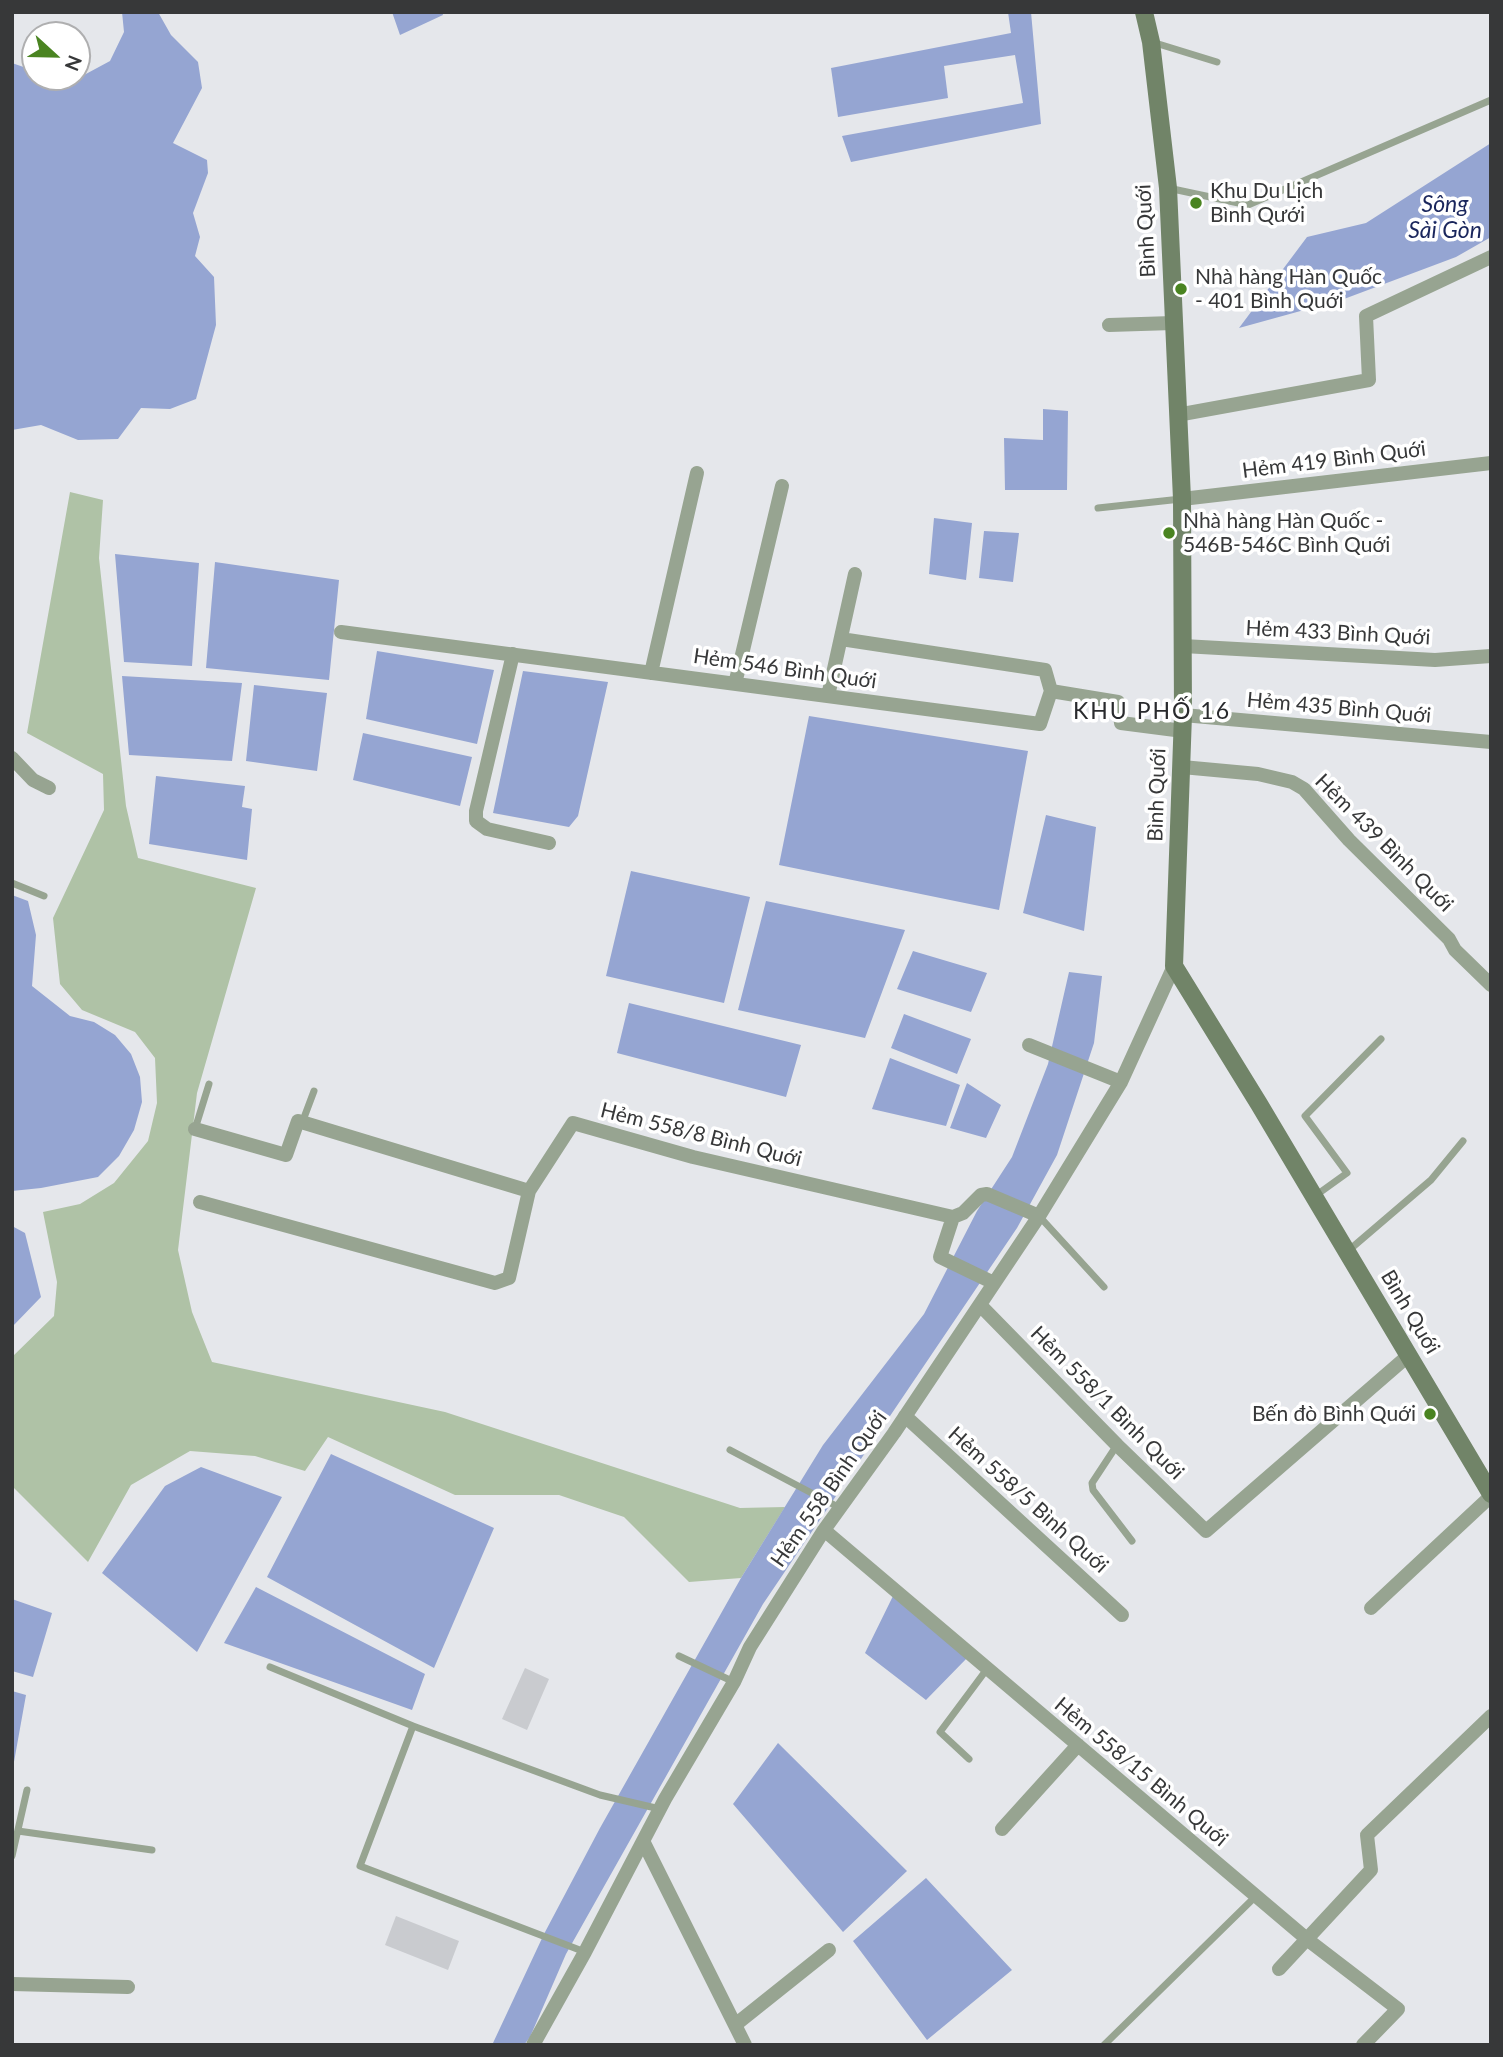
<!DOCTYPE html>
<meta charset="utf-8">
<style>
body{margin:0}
#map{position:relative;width:1503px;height:2057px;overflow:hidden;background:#e5e7eb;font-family:Lato,sans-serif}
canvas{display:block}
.frame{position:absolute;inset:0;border:14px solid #373839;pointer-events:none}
.north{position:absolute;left:21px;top:21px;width:70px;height:70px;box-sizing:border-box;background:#fff;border:2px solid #afafb0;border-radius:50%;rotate:112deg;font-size:19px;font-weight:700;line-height:28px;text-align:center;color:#373839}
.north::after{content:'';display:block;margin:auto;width:24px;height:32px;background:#4a8421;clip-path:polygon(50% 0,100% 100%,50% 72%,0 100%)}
</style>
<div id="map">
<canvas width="1503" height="2057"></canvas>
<div class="frame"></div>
<div class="north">N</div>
</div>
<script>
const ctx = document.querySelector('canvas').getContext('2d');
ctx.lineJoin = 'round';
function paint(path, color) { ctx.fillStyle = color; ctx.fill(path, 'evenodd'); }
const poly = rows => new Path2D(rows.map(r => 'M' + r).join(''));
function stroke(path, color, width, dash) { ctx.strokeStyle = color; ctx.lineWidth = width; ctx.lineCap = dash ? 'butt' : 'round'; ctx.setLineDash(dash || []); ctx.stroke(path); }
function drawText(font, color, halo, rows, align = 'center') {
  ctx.font = font + ' Lato,sans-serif'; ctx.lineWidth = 7; ctx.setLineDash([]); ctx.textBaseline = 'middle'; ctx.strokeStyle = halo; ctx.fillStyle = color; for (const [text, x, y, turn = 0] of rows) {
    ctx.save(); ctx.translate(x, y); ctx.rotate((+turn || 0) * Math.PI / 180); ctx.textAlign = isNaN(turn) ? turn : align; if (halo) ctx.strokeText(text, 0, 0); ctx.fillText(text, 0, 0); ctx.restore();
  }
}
const green = poly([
 [70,492,103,500,99,558,126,806,138,858,256,888,197,1093,178,1250,192,1312,212,1362,445,1412,740,1508,785,1507,741,1578,689,1582,624,1517,559,1495,455,1495,328,1437,305,1471,255,1456,190,1451,131,1485,88,1562,12,1486,12,1357,54,1316,57,1282,43,1212,80,1204,114,1183,148,1141,157,1103,155,1058,135,1032,82,1010,60,984,53,918,104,810,103,774,27,733]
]);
const water = poly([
 [122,12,158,12,171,35,198,62,202,88,173,143,207,160,208,173,193,213,200,237,195,256,214,277,216,325,196,399,170,409,141,408,118,439,78,440,41,425,12,430,12,63,35,71,35,77,84,75,110,61,124,32],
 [392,12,442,12,443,15,400,35],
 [1008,12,1031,12,1041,124,851,162,842,136,1023,103,1015,55,944,66,948,98,838,117,831,68,1011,33],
 [1491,143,1491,237,1456,257,1344,299,1239,328,1307,237,1366,223],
 [1043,409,1068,411,1067,490,1005,490,1004,438,1043,440],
 [934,518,972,523,966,580,929,574],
 [984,531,1019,533,1013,582,979,578],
 [115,554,199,563,192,666,124,662],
 [215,562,339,580,329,680,206,668],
 [377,651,494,670,477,744,366,719],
 [523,671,608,682,578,816,569,827,493,813],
 [122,676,242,683,232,761,129,755],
 [254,685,327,693,317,771,246,761],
 [809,716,1028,751,999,910,779,865],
 [363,733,472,757,460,806,353,780],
 [156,776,245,786,242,807,252,809,247,860,149,844],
 [1046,815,1096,827,1084,931,1023,913],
 [631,871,750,897,724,1003,606,976],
 [12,895,28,901,36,935,32,986,70,1016,94,1022,115,1035,131,1054,140,1077,142,1102,134,1130,119,1156,98,1177,41,1188,12,1191],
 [766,901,905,930,865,1038,738,1010],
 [913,951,987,973,971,1012,897,989],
 [1069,972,1102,976,1094,1043,1057,1155,1017,1228,763,1604,566,1954,530,2037,524,2045,490,2045,493,2043,544,1934,600,1828,741,1578,823,1445,924,1314,977,1211,1012,1157,1048,1064],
 [629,1003,801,1045,786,1097,617,1053],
 [904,1014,971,1039,957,1074,891,1048],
 [890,1058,960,1085,946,1126,872,1109],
 [967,1083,1001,1105,986,1138,950,1128],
 [12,1226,25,1233,41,1297,12,1327],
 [331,1454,494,1528,434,1668,267,1577],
 [201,1467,282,1497,197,1652,102,1573,165,1486],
 [256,1587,425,1674,412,1710,224,1643],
 [893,1596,967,1658,926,1700,865,1653],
 [12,1599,52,1613,33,1677,12,1671],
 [12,1691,26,1695,12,1773],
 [778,1743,907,1871,843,1932,733,1804],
 [926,1878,1012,1970,927,2040,853,1941]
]);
const building = poly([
 [525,1668,549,1679,527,1730,502,1719],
 [396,1916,459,1941,448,1970,385,1945]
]);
const service = poly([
 [1152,42,1217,62],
 [1168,188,1248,205,1491,100],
 [1098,508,1181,499],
 [12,883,44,896],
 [302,1123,314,1091],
 [195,1129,209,1084],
 [1315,1196,1347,1173,1305,1116,1381,1039],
 [1039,1216,1104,1287],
 [1348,1251,1431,1180,1463,1141],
 [1117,1445,1092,1483,1093,1490,1132,1541],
 [730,1450,840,1508],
 [679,1656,734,1682],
 [270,1667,413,1726,360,1866,585,1952],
 [413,1726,600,1795,660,1809],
 [969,1759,940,1732,987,1669],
 [18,1831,152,1850],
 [12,1856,27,1790],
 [1104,2045,1256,1896]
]);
const minor = poly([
 [1109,325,1173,323],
 [1177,415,1369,380,1366,316,1491,257],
 [1182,499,1491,463],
 [341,632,1040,724,1051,691,1118,702,1121,723,1183,731],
 [841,639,1045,670,1051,691],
 [1183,646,1435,660,1491,656],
 [513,654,476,811,476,821,487,829,549,843],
 [651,673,697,473],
 [735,684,782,486],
 [828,696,855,574],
 [1183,715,1491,742],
 [12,758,33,780,49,788],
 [1182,767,1258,774,1292,782,1304,789,1349,840,1449,939,1455,950,1491,985],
 [1029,1045,1121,1082],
 [195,1129,286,1155,298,1121,529,1191],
 [200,1202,495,1283,509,1278,529,1191,573,1123,693,1157,953,1217,940,1257,994,1283],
 [953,1217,963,1213,981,1195,987,1194,1039,1216],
 [980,1305,1117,1445,1206,1531,1409,1355],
 [905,1416,1122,1615],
 [824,1530,1308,1940,1398,2009,1363,2045],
 [1371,1608,1491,1496],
 [1002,1829,1078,1745],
 [643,1841,745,2045],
 [1279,1969,1371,1870,1367,1835,1491,1716],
 [12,1984,128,1987],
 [735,2025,829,1950],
 [533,2045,585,1952,665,1799,734,1682,750,1647,824,1530,894,1433,1039,1216,1121,1082,1174,966]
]);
const secondary = poly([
 [1144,12,1151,42,1168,188,1182,499,1183,715,1174,966,1259,1104,1491,1494]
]);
const markers = [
 [1196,203,7,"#4a8421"],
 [1181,289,7,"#4a8421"],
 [1169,533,7,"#4a8421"],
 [1430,1414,7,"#4a8421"]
];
const poiNames = [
 ["Khu Du Lịch",1210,191],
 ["Bình Qưới",1210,215],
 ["Nhà hàng Hàn Quốc",1195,277],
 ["- 401 Bình Quới",1195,301],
 ["Nhà hàng Hàn Quốc -",1183,521],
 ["546B-546C Bình Quới",1183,545],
 ["Bến đò Bình Quới",1416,1414,"right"]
];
const streetNames = [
 ["Bình Quới",1146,231,-93],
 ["Hẻm 419 Bình Quới",1334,460,-7],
 ["Hẻm 433 Bình Quới",1338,633,3],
 ["Hẻm 546 Bình Quới",785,669,8],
 ["Hẻm 435 Bình Quới",1339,708,5],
 ["Bình Quới",1157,795,-88],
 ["Hẻm 439 Bình Quới",1384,843,45],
 ["Hẻm 558/8 Bình Quới",701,1135,14],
 ["Bình Quới",1410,1312,59],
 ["Hẻm 558/1 Bình Quới",1107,1403,45],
 ["Hẻm 558 Bình Quới",829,1489,-55],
 ["Hẻm 558/5 Bình Quới",1028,1500,42],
 ["Hẻm 558/15 Bình Quới",1141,1772,40]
];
const waterNames = [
 ["Sông",1445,205],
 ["Sài Gòn",1445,231]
];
const neighbourhoodNames = [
 ["KHU PHỐ 16",1152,712]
];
paint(green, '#afc2a6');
paint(water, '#95a5d2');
paint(building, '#c9cbcf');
stroke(service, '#97a491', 7);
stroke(minor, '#97a491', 14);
stroke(secondary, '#718468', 18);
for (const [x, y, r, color] of markers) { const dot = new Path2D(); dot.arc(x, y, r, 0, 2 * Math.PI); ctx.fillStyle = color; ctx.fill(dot); stroke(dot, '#fff', 2.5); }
drawText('21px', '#373839', '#fff', poiNames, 'left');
drawText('21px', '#373839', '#fff', streetNames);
drawText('italic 23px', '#1a265c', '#fff', waterNames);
ctx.letterSpacing = '2px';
drawText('23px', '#292a2d', '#fff', neighbourhoodNames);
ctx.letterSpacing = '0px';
</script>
